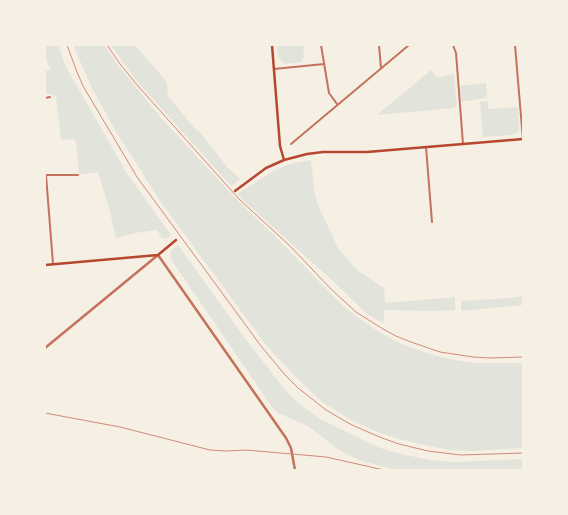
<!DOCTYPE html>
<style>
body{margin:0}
#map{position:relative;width:568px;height:515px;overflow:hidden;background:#f6efe4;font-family:Figtree,sans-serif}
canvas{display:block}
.frame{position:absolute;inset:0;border:46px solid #f6efe4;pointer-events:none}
</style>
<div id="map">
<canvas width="568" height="515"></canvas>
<div class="frame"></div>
</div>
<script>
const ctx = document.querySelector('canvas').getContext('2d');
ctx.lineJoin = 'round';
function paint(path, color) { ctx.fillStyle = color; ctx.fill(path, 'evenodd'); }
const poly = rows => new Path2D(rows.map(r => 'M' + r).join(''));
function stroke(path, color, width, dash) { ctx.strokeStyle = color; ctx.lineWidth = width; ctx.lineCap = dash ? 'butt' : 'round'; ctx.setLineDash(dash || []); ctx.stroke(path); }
const green = poly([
 [45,45,59,45,64,63,73,79,128,175,171,235,166,239,162,238,157,230,135,233,116,238,109,208,98,172,79,175,76,144,74,139,61,140,56,97,52,94,45,94,45,71,51,70,45,58],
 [73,45,104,45,117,64,163,120,241,204,275,236,342,305,360,319,379,332,402,344,426,353,449,359,473,363,523,363,523,448,473,451,450,450,429,446,399,439,377,432,349,419,321,401,295,376,266,345,160,201,115,130,91,86],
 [111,45,135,45,167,82,168,96,195,129,200,132,228,168,240,179,231,186,135,79],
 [277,45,303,45,304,57,302,60,302,62,286,64,282,62,278,57],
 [431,70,437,78,454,74,457,106,454,108,377,115],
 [486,83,487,96,485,98,461,102,459,86],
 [488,101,488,109,518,107,519,129,518,132,512,135,483,137,480,102],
 [311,160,314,188,317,203,338,248,357,270,384,288,385,303,455,297,455,310,433,311,385,310,383,323,367,314,334,282,244,201,237,194,275,170,293,163],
 [178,245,247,341,286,391,298,403,320,419,380,448,401,454,431,460,454,462,523,459,523,470,392,469,359,460,339,450,308,426,278,413,272,407,172,261,170,256,171,251],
 [523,296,523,305,461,311,461,301,510,298]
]);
const minor = poly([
 [321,45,329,93,337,104],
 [379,45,381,68],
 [453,45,456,53,463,144],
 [515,45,523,140],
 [274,69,324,64],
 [45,98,50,97],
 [291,144,409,45],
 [426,147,432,222],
 [46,175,53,264],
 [46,175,78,175]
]);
const tertiary = poly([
 [45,348,158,255,286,438,291,448,295,470]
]);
const secondary = poly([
 [272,45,280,146,284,160],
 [235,191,266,168,284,160,307,154,323,152,367,152,523,139],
 [45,265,158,255,176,240]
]);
const rail = poly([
 [67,45,77,72,83,86,137,177,261,346,285,375,298,388,326,410,352,425,382,438,399,444,428,451,461,455,523,453],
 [107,45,120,64,138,86,239,199,290,246,332,290,356,312,383,329,396,336,411,342,440,352,473,357,491,358,523,357],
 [45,413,120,427,210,450,226,451,246,450,326,457,384,470]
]);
paint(green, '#e2e4dc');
stroke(minor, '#c5725c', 2);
stroke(tertiary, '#c5725c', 2.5);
stroke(secondary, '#b5482f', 2.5);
stroke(rail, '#cf8b77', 1);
</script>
